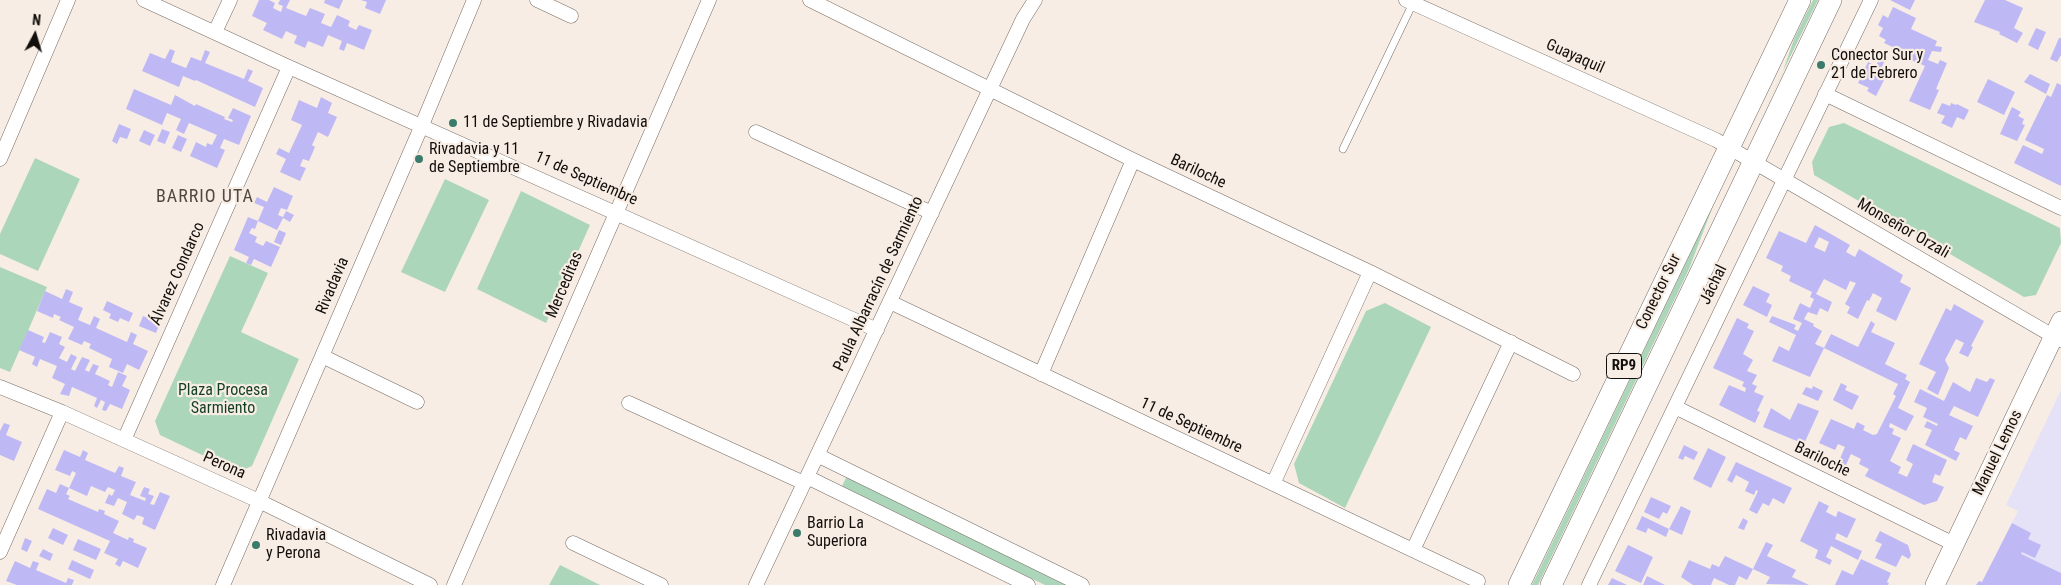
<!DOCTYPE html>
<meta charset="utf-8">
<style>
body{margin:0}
#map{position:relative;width:2061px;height:585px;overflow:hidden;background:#f8ede4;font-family:"Roboto Condensed",sans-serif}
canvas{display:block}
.north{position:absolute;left:10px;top:10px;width:50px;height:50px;-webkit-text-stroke:4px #f8ede4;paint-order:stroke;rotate:6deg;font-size:14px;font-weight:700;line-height:20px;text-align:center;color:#120e0b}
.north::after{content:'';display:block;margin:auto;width:18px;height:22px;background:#120e0b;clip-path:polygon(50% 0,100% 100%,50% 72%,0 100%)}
</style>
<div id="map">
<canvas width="2061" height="585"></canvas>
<div class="north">N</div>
</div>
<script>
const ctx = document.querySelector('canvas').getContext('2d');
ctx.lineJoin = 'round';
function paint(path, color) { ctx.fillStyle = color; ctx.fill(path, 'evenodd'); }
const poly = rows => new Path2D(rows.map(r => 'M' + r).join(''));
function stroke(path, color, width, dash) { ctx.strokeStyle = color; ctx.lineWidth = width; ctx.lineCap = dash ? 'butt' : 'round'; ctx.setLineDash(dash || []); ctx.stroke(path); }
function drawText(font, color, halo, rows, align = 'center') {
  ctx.font = font + ' "Roboto Condensed",sans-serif'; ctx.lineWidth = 4.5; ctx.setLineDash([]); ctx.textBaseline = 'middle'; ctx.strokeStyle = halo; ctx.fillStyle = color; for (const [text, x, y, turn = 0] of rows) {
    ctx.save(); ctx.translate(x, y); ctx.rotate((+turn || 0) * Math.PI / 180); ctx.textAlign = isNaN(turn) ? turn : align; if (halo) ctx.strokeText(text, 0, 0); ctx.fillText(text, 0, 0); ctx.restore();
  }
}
const industrial = poly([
 [2061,390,2061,585,1987,585,1982,582,2018,511,2006,505]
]);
const green = poly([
 [1813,0,1818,0,1766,106,1782,74,1794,39],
 [1844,123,2060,228,2061,243,2036,295,2024,297,1814,175,1812,162,1829,127],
 [35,158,80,179,38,271,0,254,0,234],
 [445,179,489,200,445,292,401,272],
 [521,191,590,225,546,323,477,289],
 [1713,206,1689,269,1538,585,1532,585],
 [230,256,268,273,241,332,299,359,252,466,238,472,160,435,155,421],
 [0,267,47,287,10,372,0,368],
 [1385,303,1431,327,1345,508,1299,483,1294,464,1366,311],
 [847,476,1066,585,1045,585,842,486],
 [560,565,600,585,549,585]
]);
const building = poly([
 [259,0,269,0,275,3,273,8,281,12,283,6,278,4,280,0,290,0,286,8,306,16,310,8,325,14,321,23,331,27,337,15,350,21,348,26,356,30,359,25,372,30,364,50,347,43,344,51,339,49,342,41,328,35,323,47,308,41,305,48,294,43,297,36,288,32,286,31,282,39,263,30,267,23,252,16],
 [325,0,343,0,339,9,324,3],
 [361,0,386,0,380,14,365,8,367,2],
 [1890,0,1915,0,1910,10],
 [1985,0,2005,0,2023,8,2014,28,2023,33,2017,43,1999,34,2000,32,1974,22],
 [1893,7,1916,18,1911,29,1937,41,1935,46,1942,47,1941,52,1932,51,1928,60,1938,64,1940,60,1947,63,1936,89,1939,90,1930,110,1909,101,1925,66,1897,54,1899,50,1884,43,1886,40,1879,36,1883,28,1878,25,1883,15,1888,18],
 [2036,28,2046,32,2038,50,2028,45],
 [2059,38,2061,38,2061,55,2057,62,2050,59],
 [170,49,175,51,171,62,186,68,191,57,201,61,205,50,210,52,205,63,244,79,248,69,253,71,248,81,263,88,255,107,196,80,195,81,183,76,179,87,142,71,150,53,165,59],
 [1880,57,1885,60,1881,69,1888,72,1876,96,1867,91,1869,88,1858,83,1868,62,1876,66],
 [2030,74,2050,84,2046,94,2024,82],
 [1988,79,2015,92,2004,115,1977,102],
 [2057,83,2061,85,2061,186,2014,163,2023,145,2042,154,2044,149,2025,140,2047,95,2051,97],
 [134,89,171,105,175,95,195,106,196,104,225,117,224,119,232,122,233,120,228,118,233,108,251,116,239,145,224,139,220,148,225,150,217,168,190,156,196,142,206,147,207,143,212,145,217,135,189,123,184,134,176,130,181,119,167,113,162,125,126,109],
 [321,97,332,103,328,113,337,117,328,137,318,132,312,145,315,147,309,161,303,159,300,166,306,168,300,181,280,172,286,159,276,154,279,148,289,153,302,125,291,120,299,100,317,108],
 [1942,103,1950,106,1951,103,1956,105,1957,104,1969,110,1964,120,1957,117,1952,128,1941,123,1945,116,1937,113],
 [2012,107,2021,112,2018,116,2024,119,2022,124,2025,125,2017,141,2000,134],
 [119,124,131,129,127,139,120,137,117,144,112,141],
 [162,129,170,132,165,144,157,141],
 [144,130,155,135,150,146,139,141],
 [178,135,187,139,181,152,172,148],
 [274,187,293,196,287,210,281,208,278,215,283,217,286,211,294,215,290,222,283,218,277,230,258,221,264,207,254,203,257,197,267,202],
 [248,217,258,221,255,229,252,228,249,233,257,237,255,242,263,246,266,241,280,247,271,267,254,259,251,265,246,263,249,257,234,250],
 [1815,225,1850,245,1846,252,1855,257,1859,249,1903,275,1900,282,1911,288,1896,321,1876,311,1882,298,1873,293,1869,301,1867,300,1858,319,1847,313,1850,307,1845,304,1856,283,1850,281,1846,290,1824,279,1816,294,1832,302,1828,312,1820,308,1817,315,1808,312,1804,319,1814,324,1813,326,1822,331,1815,344,1824,348,1810,377,1772,361,1779,346,1789,351,1796,335,1769,322,1772,316,1796,325,1794,329,1798,331,1802,323,1793,319,1800,303,1810,308,1814,299,1810,297,1812,292,1789,281,1791,276,1781,271,1783,266,1766,258,1779,231,1806,243],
 [1819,237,1829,242,1825,252,1814,247],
 [279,230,286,233,281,245,274,242],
 [1753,286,1770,294,1766,302,1772,305,1767,317,1743,305],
 [66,289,73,292,69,302,83,308,78,320,90,325,94,316,100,319,96,328,127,342,131,332,137,335,133,344,148,351,139,370,127,364,123,373,109,367,112,359,89,348,91,344,84,341,82,345,68,339,74,327,59,320,61,317,54,314,53,318,37,311,45,291,62,299],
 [107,301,133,313,129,322,120,318,118,322,109,318,111,314,103,310],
 [1954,304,1984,321,1971,346,1973,347,1968,357,1959,353,1964,343,1956,339,1945,360,1949,368,1938,395,1927,389,1936,372,1919,364,1946,308,1951,311],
 [143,316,160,323,156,333,139,326],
 [1737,318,1749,324,1747,328,1754,331,1743,354,1753,360,1747,371,1757,375,1752,384,1757,386,1754,392,1764,396,1757,411,1760,412,1755,423,1719,405,1729,385,1745,392,1746,388,1742,386,1744,382,1713,368],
 [1871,321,1875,324,1871,332,1895,343,1885,364,1907,375,1905,379,1910,382,1898,408,1914,416,1906,431,1890,423,1889,427,1894,429,1892,434,1901,438,1890,461,1901,467,1898,473,1907,477,1913,464,1906,460,1913,444,1947,460,1940,476,1935,474,1932,482,1944,487,1937,501,1924,505,1865,476,1869,469,1859,464,1861,459,1851,454,1845,467,1838,463,1845,447,1838,444,1835,450,1819,443,1831,419,1854,429,1857,422,1865,426,1863,430,1873,435,1877,434,1896,396,1893,394,1898,384,1824,348,1831,334,1858,347],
 [28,330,44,337,42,342,45,343,50,332,62,337,59,344,65,347,59,358,67,362,71,354,77,357,71,369,75,371,82,357,90,360,85,370,89,372,93,364,99,366,95,374,110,381,108,385,112,387,118,372,127,376,122,386,130,390,122,409,110,404,106,411,102,410,105,402,101,400,97,408,94,406,97,398,72,387,69,396,60,394,65,384,52,378,57,366,40,359,37,367,32,364,35,357,19,350],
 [1976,378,1987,382,1990,378,1995,380,1978,417,1954,406,1949,415,1973,426,1966,440,1960,437,1954,450,1960,453,1956,461,1925,445,1932,430,1924,427,1927,421,1937,426,1938,424,1923,417,1927,408,1914,402,1920,389,1944,401,1953,382,1970,392],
 [1841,383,1847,386,1845,390,1859,396,1852,410,1833,400],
 [1813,386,1823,391,1818,401,1802,394,1806,387,1812,389],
 [1798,403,1819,411,1804,444,1763,427,1771,408,1790,420],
 [4,423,10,425,6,435,22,442,14,461,0,455,0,431],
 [1684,445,1698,452,1694,460,1685,456,1683,460,1678,458],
 [1708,448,1726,457,1711,488,1693,479],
 [64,450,80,457,83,450,88,453,85,460,115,473,119,466,124,468,121,476,136,482,130,495,145,501,146,498,140,496,144,487,150,489,148,494,154,496,150,504,154,505,160,492,170,496,155,530,142,524,144,518,143,517,137,515,134,520,122,514,127,502,118,498,114,506,105,503,109,494,112,496,115,490,108,487,105,492,91,486,87,496,69,488,66,494,70,496,68,499,98,512,99,509,105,511,104,514,119,521,113,533,128,540,129,537,134,539,133,542,147,548,138,568,123,561,120,567,115,564,118,559,104,553,110,541,38,509,47,489,56,493,60,484,69,488,76,473,72,471,70,476,55,470],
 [1736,462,1792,488,1784,504,1773,498,1769,506,1763,503,1757,514,1749,510,1758,491,1756,490,1754,495,1745,491,1749,482,1736,475,1732,483,1727,480],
 [1651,497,1671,506,1667,514,1663,512,1659,519,1644,512],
 [1819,501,1829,506,1826,512,1836,517,1838,511,1856,519,1847,538,1837,533,1835,539,1862,551,1858,560,1831,546,1826,557,1832,560,1830,565,1815,558,1818,550,1800,541],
 [1681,506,1691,511,1682,535,1669,529],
 [1642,516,1669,529,1666,537,1648,528,1646,533,1636,529],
 [1743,518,1748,521,1744,530,1738,528],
 [2012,523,2031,533,2028,539,2041,545,2035,558,2022,552,2021,554,2061,573,2061,585,1976,585,1979,581,1982,582],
 [53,528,68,535,63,545,48,538],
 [1880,531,1908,545,1911,555,1909,559,1902,555,1896,567,1875,558,1882,544,1875,541],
 [25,538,32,541,27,552,21,549],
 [78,539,101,549,96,560,73,550],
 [1766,542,1773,545,1767,556,1796,570,1792,577,1809,585,1766,584,1770,577,1753,569],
 [1628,545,1653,557,1641,583,1615,571],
 [43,549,53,554,50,561,39,556],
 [1725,556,1753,569,1747,580,1739,576,1735,585,1729,585,1714,578,1711,585,1693,585,1681,577,1689,560,1710,569,1712,564,1719,567],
 [1861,559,1891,573,1887,582,1889,583,1888,585,1835,585,1842,570,1853,575],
 [72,560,94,570,90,579,68,569],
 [15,561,30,568,33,561,39,563,36,570,66,583,68,578,74,580,72,585,17,585,6,581],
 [1647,576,1665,585,1643,585],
 [1612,578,1627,585,1608,585]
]);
const lane = poly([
 [1343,149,1413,3]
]);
const street = poly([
 [144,0,289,67,877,330],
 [537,0,571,16],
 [810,0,1133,160,1370,272,1573,374],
 [1406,0,1716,140,2060,340],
 [215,32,230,0],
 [1825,94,2061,208],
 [756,132,932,213],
 [0,159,68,0],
 [890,302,1478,581],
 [322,356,417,402],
 [1041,374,1133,160],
 [0,387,62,412,259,501,430,585],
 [629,403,804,483],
 [1675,407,1954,544],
 [124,440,289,67],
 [817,455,1082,585],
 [807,477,1028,585],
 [1273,484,1370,272],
 [573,543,661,585],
 [1413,550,1511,342],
 [0,552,62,412],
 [223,585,422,125,474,0],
 [454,585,709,0],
 [756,585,990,89,1023,19,1035,0],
 [1589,585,1871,0]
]);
const secondary = poly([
 [1935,585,2061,321]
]);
const primary = poly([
 [1519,585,1800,0],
 [1551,585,1831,0]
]);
const markers = [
 [1821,65,5,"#3a7b6b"],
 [453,123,5,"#3a7b6b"],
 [419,159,5,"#3a7b6b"],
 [797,533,5,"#3a7b6b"],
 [256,545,5,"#3a7b6b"]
];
const shields = [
 [1624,366,35]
];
const shieldNames = [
 ["RP9",1624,366]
];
const poiNames = [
 ["Conector Sur y",1831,56],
 ["21 de Febrero",1831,74],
 ["11 de Septiembre y Rivadavia",463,123],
 ["Rivadavia y 11",429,150],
 ["de Septiembre",429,168],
 ["Barrio La",807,524],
 ["Superiora",807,542],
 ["Rivadavia",266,536],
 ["y Perona",266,554]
];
const streetNames = [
 ["Guayaquil",1575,57,24],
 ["Bariloche",1198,172,25],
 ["11 de Septiembre",586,179,24],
 ["Monseñor Orzali",1903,229,30],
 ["Álvarez Condarco",178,274,-66],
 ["Paula Albarracín de Sarmiento",879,284,-65],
 ["Merceditas",565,285,-67],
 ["Jáchal",1714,285,-64],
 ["Rivadavia",333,286,-67],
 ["Conector Sur",1659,292,-64],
 ["11 de Septiembre",1191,426,25],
 ["Manuel Lemos",1998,453,-64],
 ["Bariloche",1822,460,26],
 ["Perona",224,466,24]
];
const parkNames = [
 ["Plaza Procesa",223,391],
 ["Sarmiento",223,409]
];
const neighbourhoodNames = [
 ["BARRIO UTA",205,197]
];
paint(industrial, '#e5e2f8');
paint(green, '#acd6b9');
paint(building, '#beb9f4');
stroke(lane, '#766c64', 8);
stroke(street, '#766c64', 15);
stroke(secondary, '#766c64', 20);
stroke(primary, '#766c64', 22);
stroke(lane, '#fff', 7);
stroke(street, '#fff', 14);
stroke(secondary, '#fff', 19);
stroke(primary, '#fff', 21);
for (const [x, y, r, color] of markers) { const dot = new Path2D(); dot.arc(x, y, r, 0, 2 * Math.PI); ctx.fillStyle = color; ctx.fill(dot); stroke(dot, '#f8ede4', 2); }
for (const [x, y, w] of shields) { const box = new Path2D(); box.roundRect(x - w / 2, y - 12.5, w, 25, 4); ctx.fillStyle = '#f8ede4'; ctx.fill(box); stroke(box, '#120e0b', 1); }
drawText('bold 15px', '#120e0b', null, shieldNames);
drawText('16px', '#120e0b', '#f8ede4', poiNames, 'left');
drawText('16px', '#120e0b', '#f8ede4', streetNames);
drawText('16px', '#103e24', '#f8ede4', parkNames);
ctx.letterSpacing = '1px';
drawText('18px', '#514841', '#f8ede4', neighbourhoodNames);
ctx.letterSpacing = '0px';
</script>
